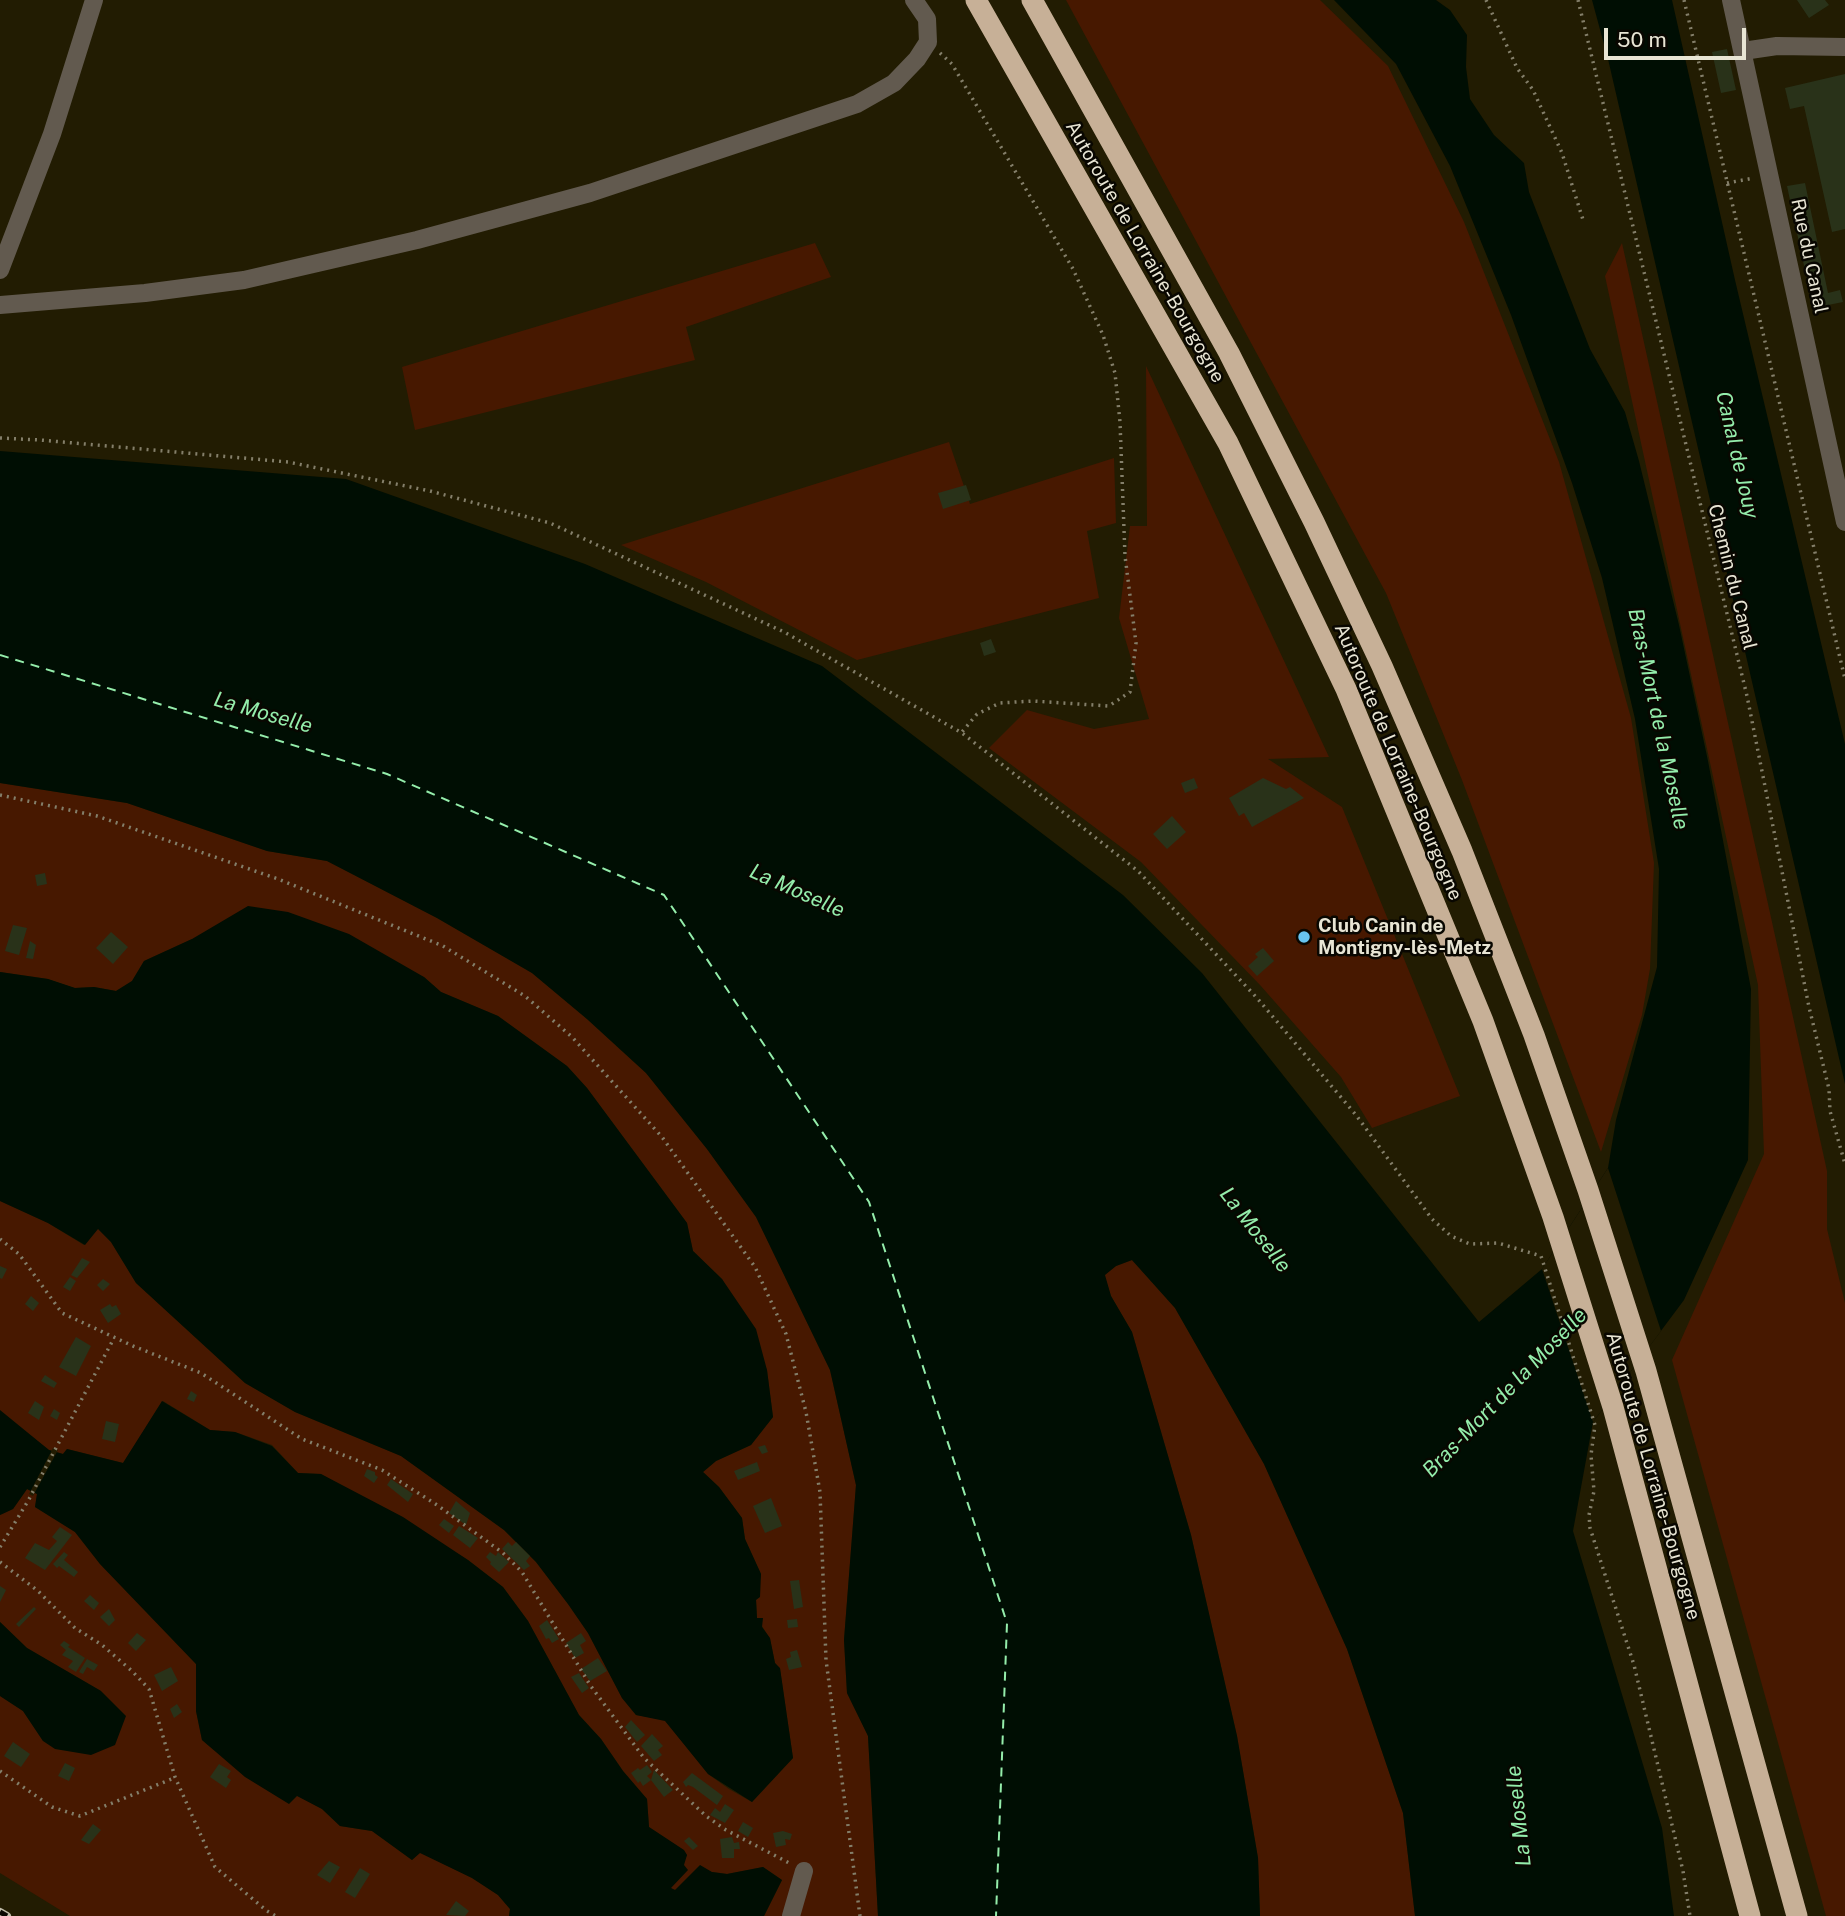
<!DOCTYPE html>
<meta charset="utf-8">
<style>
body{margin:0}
#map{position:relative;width:1845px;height:1916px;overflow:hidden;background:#221c02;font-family:"Public Sans",sans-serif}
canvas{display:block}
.scale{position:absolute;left:1604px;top:28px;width:142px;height:32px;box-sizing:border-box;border:4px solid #e8e5d4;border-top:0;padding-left:9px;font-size:21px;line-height:24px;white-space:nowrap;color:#e8e5d4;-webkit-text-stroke:5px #090701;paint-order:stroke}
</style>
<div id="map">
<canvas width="1845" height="1916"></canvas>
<div class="scale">50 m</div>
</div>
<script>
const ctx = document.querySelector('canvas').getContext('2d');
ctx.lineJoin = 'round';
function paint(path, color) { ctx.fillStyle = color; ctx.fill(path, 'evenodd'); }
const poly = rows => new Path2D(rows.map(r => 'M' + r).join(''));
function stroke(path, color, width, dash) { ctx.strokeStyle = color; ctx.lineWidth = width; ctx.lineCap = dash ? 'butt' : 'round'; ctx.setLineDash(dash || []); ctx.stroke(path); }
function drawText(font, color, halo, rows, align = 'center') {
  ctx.font = font + ' "Public Sans",sans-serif'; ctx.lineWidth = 5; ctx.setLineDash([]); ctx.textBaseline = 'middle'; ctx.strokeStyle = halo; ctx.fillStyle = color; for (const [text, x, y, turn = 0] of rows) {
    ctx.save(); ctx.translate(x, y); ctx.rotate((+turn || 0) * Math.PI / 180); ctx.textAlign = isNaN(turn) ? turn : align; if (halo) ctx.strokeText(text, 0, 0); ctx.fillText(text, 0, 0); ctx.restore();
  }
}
const green = poly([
 [1066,0,1320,0,1388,66,1464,222,1559,462,1631,718,1654,863,1650,969,1642,1015,1601,1152,1462,780,1386,593],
 [815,243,831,277,686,327,695,360,415,430,402,367],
 [1622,243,1827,1171,1827,1229,1845,1303,1845,1916,1826,1916,1672,1360,1764,1154,1758,985,1605,276],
 [1146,366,1329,757,1268,759,1342,807,1460,1096,1372,1128,1341,1077,1260,985,1141,862,989,748,1027,710,1094,729,1149,719,1119,618,1130,526,1147,526],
 [949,442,970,504,1114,458,1116,523,1087,531,1099,598,857,660,706,582,621,545],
 [0,783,127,803,267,851,327,861,437,918,532,973,587,1019,646,1073,707,1149,756,1217,830,1370,856,1485,844,1640,847,1693,868,1736,878,1916,764,1916,782,1880,763,1867,727,1874,712,1872,675,1890,670,1888,687,1855,683,1850,649,1827,647,1799,623,1771,601,1739,579,1715,528,1621,503,1587,468,1560,321,1474,298,1473,272,1445,235,1432,210,1430,163,1401,123,1463,67,1449,63,1454,49,1450,0,1413,0,1201,48,1223,84,1245,98,1228,111,1242,136,1283,245,1383,295,1412,401,1456,504,1530,536,1562,568,1604,588,1633,622,1698,636,1715,665,1720,708,1774,729,1789,752,1802,793,1758,780,1669,775,1663,770,1639,757,1618,756,1599,761,1574,745,1539,742,1518,719,1487,703,1472,716,1461,751,1445,773,1417,767,1370,722,1279,693,1251,687,1223,587,1088,567,1066,498,1016,441,992,424,977,192,939,144,961,132,981,116,991,94,987,75,988,48,979,0,972],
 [1132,1260,1175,1308,1264,1464,1347,1649,1403,1813,1415,1916,1260,1916,1258,1858,1237,1736,1191,1535,1132,1332,1111,1296,1104,1275,1116,1266],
 [27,1489,37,1494,35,1507,75,1532,100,1564,196,1664,196,1711,202,1740,214,1750,322,1809,340,1826,372,1831,412,1860,420,1852,472,1878,498,1895,510,1909,509,1916,70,1916,0,1873,0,1696,23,1711,43,1741,101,1691,27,1648,0,1622,0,1515,13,1509]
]);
const water = poly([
 [1334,0,1436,0,1450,10,1467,35,1466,67,1470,99,1494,135,1524,163,1529,192,1590,349,1625,412,1639,461,1679,625,1708,761,1751,989,1748,1160,1684,1300,1593,1422,1573,1531,1662,1828,1674,1916,1415,1916,1403,1813,1347,1649,1264,1464,1175,1308,1132,1260,1116,1266,1105,1275,1111,1296,1132,1332,1191,1535,1237,1736,1258,1858,1260,1916,878,1916,868,1736,847,1693,844,1640,856,1485,830,1370,756,1217,707,1149,646,1073,587,1019,532,973,437,918,327,861,267,851,127,803,0,783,0,451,346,479,585,564,822,666,1123,895,1202,973,1479,1322,1542,1269,1608,1168,1616,1120,1657,967,1659,869,1635,719,1602,578,1572,483,1511,315,1450,166,1396,64],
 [1592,0,1672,0,1735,280,1845,744,1845,1084,1608,59],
 [248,906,288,912,349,934,424,977,441,992,498,1016,567,1066,587,1088,687,1223,693,1251,722,1279,756,1329,767,1370,773,1417,751,1445,716,1461,703,1472,719,1487,742,1518,745,1539,761,1574,760,1597,756,1600,757,1618,763,1618,762,1627,770,1638,775,1663,780,1668,793,1758,752,1802,708,1774,665,1721,636,1715,622,1698,588,1633,568,1604,536,1562,504,1530,401,1456,295,1412,245,1383,136,1283,111,1242,98,1229,85,1245,48,1223,0,1201,0,972,48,979,75,988,94,987,116,991,132,981,144,961,192,939],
 [162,1401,210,1430,235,1432,272,1446,298,1473,321,1474,403,1517,468,1560,503,1587,528,1621,579,1715,601,1739,623,1771,647,1799,649,1827,684,1850,687,1855,684,1865,688,1870,671,1888,675,1890,700,1865,712,1872,727,1874,763,1867,782,1880,764,1916,509,1916,510,1909,498,1895,472,1878,420,1853,412,1860,372,1831,340,1826,322,1809,297,1796,289,1804,245,1777,202,1740,196,1711,196,1664,100,1564,75,1532,35,1507,37,1494,27,1489,13,1509,0,1515,0,1410,49,1450,63,1454,67,1449,123,1463],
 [0,1622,27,1648,101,1691,126,1716,115,1745,91,1755,55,1749,43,1741,23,1711,0,1696]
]);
const pier = poly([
 [1608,1168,1661,1331,1593,1422,1542,1269],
 [53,1448,58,1450,33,1496,29,1494]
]);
const ferry = poly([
 [0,655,387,774,664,895,869,1202,1007,1623,996,1916]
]);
const building = poly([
 [1797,0,1825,0,1829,5,1809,18],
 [1727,49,1736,90,1721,93,1712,52],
 [1845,74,1845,229,1832,232,1804,106,1790,109,1785,88],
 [1805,183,1828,293,1840,290,1843,302,1813,308,1787,186],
 [966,485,971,500,943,509,938,493],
 [991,639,996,652,984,656,980,643],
 [1194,778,1198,788,1185,793,1181,783],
 [1263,778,1286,789,1290,787,1304,798,1252,827,1244,813,1239,816,1229,798],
 [1172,816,1186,832,1167,849,1153,834],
 [45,873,47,884,37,886,35,875],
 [13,925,27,928,19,955,5,951],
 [111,932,128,947,113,964,96,948],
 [30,941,36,945,33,959,26,958],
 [1263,948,1274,961,1257,976,1248,966,1258,957,1255,954],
 [82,1258,90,1262,77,1278,71,1275],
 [0,1266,7,1269,2,1279,0,1278],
 [70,1277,76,1281,70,1291,63,1287],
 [103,1279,110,1284,103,1291,97,1285],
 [31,1296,39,1303,33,1311,25,1304],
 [110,1304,112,1307,116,1305,121,1314,108,1323,100,1310],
 [76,1337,91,1346,76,1376,59,1367],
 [45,1375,57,1383,54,1388,41,1381],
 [191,1391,197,1395,194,1402,187,1399],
 [35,1401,44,1407,39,1420,28,1413],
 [54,1409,60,1413,57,1420,50,1416],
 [106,1421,119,1424,115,1442,102,1439],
 [765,1445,768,1452,762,1454,758,1447],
 [757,1462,760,1471,738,1480,734,1471],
 [367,1469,375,1472,375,1475,378,1477,374,1483,364,1476],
 [391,1479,413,1494,408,1502,387,1485],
 [771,1498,782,1526,765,1533,753,1506],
 [456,1501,470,1513,466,1525,449,1513],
 [444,1519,454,1526,449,1533,439,1525],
 [459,1526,478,1538,470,1548,453,1535],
 [60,1527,72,1535,45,1570,25,1558,35,1543,49,1550,57,1541,52,1537],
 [508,1542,512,1546,516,1542,530,1556,526,1561,530,1566,524,1570,502,1549],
 [64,1552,68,1555,64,1560,78,1572,74,1577,59,1566,57,1568,53,1564],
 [490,1552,496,1556,498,1552,509,1562,499,1572,490,1564,491,1562,486,1557],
 [799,1580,803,1607,794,1609,790,1581],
 [0,1586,6,1590,0,1602],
 [90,1595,99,1603,94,1610,84,1601],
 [34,1607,36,1609,19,1627,16,1624],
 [109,1609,115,1620,109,1626,100,1617],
 [797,1619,798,1627,788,1628,787,1620],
 [547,1620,559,1639,552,1643,549,1638,546,1639,539,1626],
 [137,1633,146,1640,136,1651,128,1643],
 [581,1633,586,1641,580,1645,584,1653,575,1658,566,1643],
 [64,1641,70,1645,68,1647,85,1658,76,1672,68,1667,73,1661,62,1655,66,1650,60,1645],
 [797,1650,802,1667,789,1670,786,1659,791,1657,790,1652],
 [598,1658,607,1671,590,1681,581,1669],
 [87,1659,98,1665,94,1671,87,1667,83,1674,79,1672],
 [171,1667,178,1681,162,1691,154,1675],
 [579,1673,589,1688,582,1693,571,1677],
 [177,1704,182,1712,174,1718,170,1709],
 [631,1720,645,1735,637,1742,625,1727],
 [652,1734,663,1746,658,1750,662,1755,654,1761,641,1746],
 [13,1742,30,1754,21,1767,4,1756],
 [65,1763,75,1768,69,1781,58,1776],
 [219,1764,231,1771,227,1777,231,1780,226,1788,210,1777],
 [647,1765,652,1772,647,1776,651,1780,643,1786,640,1781,638,1783,631,1773,638,1768,640,1770],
 [654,1770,673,1790,664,1797,651,1780],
 [692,1773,723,1796,717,1805,693,1787,688,1785,686,1787,683,1782],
 [725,1804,734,1810,725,1823,710,1815,715,1808,720,1812],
 [743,1822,753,1828,748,1837,738,1831],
 [93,1824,101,1830,89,1844,81,1840],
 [783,1831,792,1834,790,1840,785,1839,786,1845,776,1847,773,1833],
 [689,1837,698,1846,693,1850,684,1841],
 [732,1837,734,1843,739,1842,740,1849,734,1849,734,1858,722,1858,720,1839],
 [329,1861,340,1867,330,1883,317,1875],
 [360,1868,370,1874,355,1898,345,1892],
 [456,1901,469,1911,465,1916,446,1915]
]);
const path = poly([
 [1486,0,1517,68,1533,90,1562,153,1584,223],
 [1578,0,1747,696,1809,1007,1829,1089,1830,1111,1845,1164],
 [1684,0,1845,679],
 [940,53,952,64,1073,269,1103,335,1115,373,1120,422,1125,556,1136,643,1130,692,1109,706,1033,701,1000,703,977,714,962,732],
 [1727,183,1754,178],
 [0,438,40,440,288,462,430,491,550,523,784,632,962,733,1138,871,1257,998,1356,1115,1432,1219,1451,1236,1470,1244,1498,1243,1541,1256,1595,1425,1591,1455,1594,1491,1589,1515,1590,1528,1634,1665,1683,1871,1690,1916],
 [0,795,97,816,278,879,443,946,525,996,572,1037,662,1137,755,1267,786,1334,806,1412,820,1492,826,1660,860,1916],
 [0,1239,19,1254,62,1313,133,1346,201,1373,302,1439,382,1470,437,1505,503,1553,522,1572,590,1685,644,1758,706,1816,726,1830,791,1864],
 [0,1547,28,1501,114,1338],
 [0,1562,38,1591,75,1628,102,1645,132,1671,149,1689,175,1777,215,1867,267,1911,276,1916],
 [0,1771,52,1807,80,1816,174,1778]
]);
const minor = poly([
 [1731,0,1845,522],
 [1743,51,1777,46,1845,47],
 [0,270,52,134,94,0],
 [0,305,145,293,244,280,417,240,590,193,857,104,894,83,917,59,928,42,927,19,914,0],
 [791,1916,804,1871]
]);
const highway = poly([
 [976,0,1228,443,1346,689,1483,1021,1553,1217,1613,1407,1750,1916],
 [1032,0,1229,353,1314,522,1382,666,1462,851,1534,1035,1588,1190,1646,1371,1797,1916]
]);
const rail = poly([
 [0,1912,7,1916]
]);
const markers = [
 [1304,937,7,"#68c4f0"]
];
const streetNames = [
 ["Autoroute de Lorraine-Bourgogne",1145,252,60],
 ["Rue du Canal",1809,256,78],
 ["Chemin du Canal",1732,577,76],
 ["Autoroute de Lorraine-Bourgogne",1398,762,67],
 ["Autoroute de Lorraine-Bourgogne",1653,1476,74]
];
const poiNames = [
 ["Club Canin de",1318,926],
 ["Montigny-lès-Metz",1318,948]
];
const waterNames = [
 ["Canal de Jouy",1737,455,77],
 ["La Moselle",263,713,16],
 ["Bras-Mort de la Moselle",1658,719,78],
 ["La Moselle",797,891,24],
 ["La Moselle",1255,1230,52],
 ["Bras-Mort de la Moselle",1505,1393,-46],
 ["La Moselle",1519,1816,-96]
];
paint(green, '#471800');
paint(water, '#000e03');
paint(pier, '#221c02');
stroke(ferry, '#94edab', 2, [9, 7]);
paint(building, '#293219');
stroke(path, '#847f6a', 3.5, [2, 5]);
stroke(minor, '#625a4f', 18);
stroke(highway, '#c7b097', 21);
stroke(rail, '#c0bca9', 8);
stroke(rail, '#090701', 5, [16]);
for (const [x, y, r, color] of markers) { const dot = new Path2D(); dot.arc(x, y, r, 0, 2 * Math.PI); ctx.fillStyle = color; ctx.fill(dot); stroke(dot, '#090701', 2.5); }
drawText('19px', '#e8e5d4', '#090701', streetNames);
drawText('bold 19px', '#e8e5d4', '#090701', poiNames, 'left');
drawText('italic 21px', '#94edab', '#090701', waterNames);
</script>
